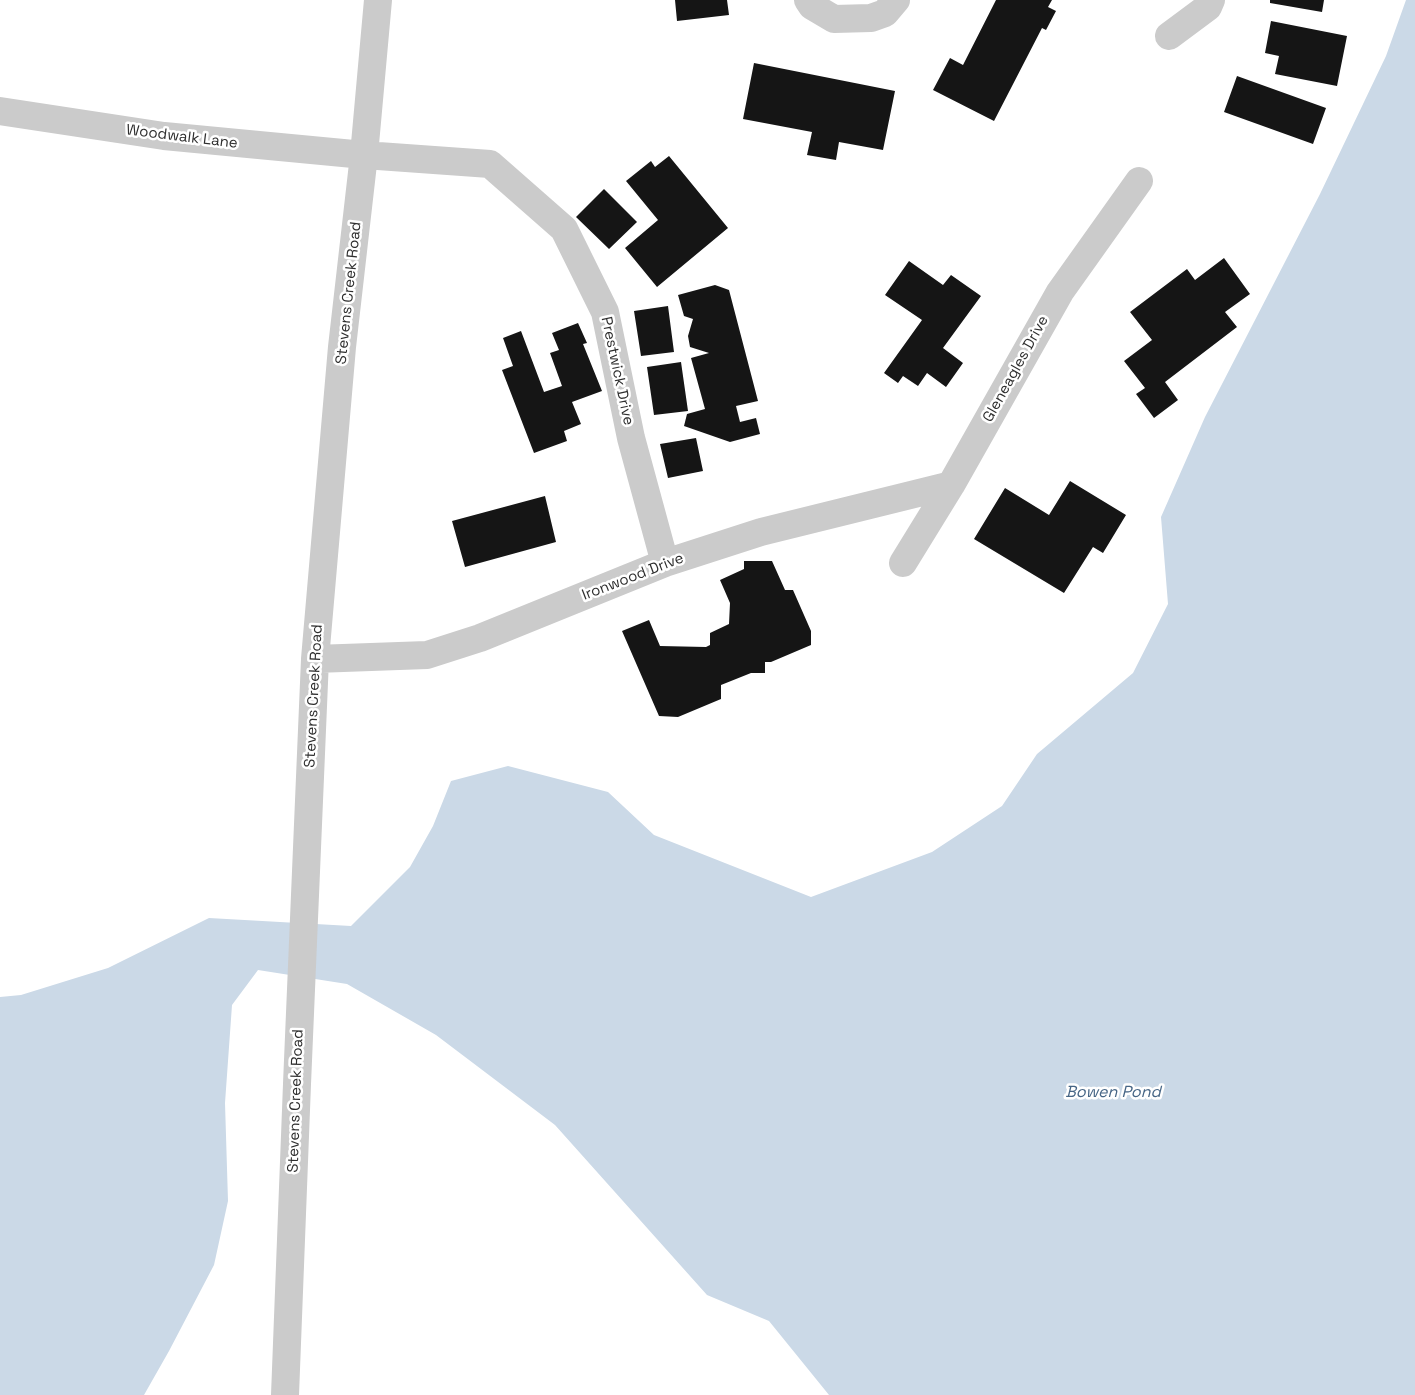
<!DOCTYPE html>
<style>
body{margin:0}
canvas{display:block;background:#fff}
</style>
<canvas width="1415" height="1395"></canvas>
<script>
const ctx = document.querySelector('canvas').getContext('2d');
ctx.lineJoin = 'round';
function paint(path, color) { ctx.fillStyle = color; ctx.fill(path, 'evenodd'); }
const poly = rows => new Path2D(rows.map(r => 'M' + r).join(''));
function stroke(path, color, width, dash) { ctx.strokeStyle = color; ctx.lineWidth = width; ctx.lineCap = dash ? 'butt' : 'round'; ctx.setLineDash(dash || []); ctx.stroke(path); }
function drawText(font, color, halo, rows, align = 'center') {
  ctx.font = font + ' "Space Grotesk",sans-serif'; ctx.lineWidth = 5; ctx.setLineDash([]); ctx.textBaseline = 'middle'; ctx.strokeStyle = halo; ctx.fillStyle = color; for (const [text, x, y, turn = 0] of rows) {
    ctx.save(); ctx.translate(x, y); ctx.rotate((+turn || 0) * Math.PI / 180); ctx.textAlign = isNaN(turn) ? turn : align; if (halo) ctx.strokeText(text, 0, 0); ctx.fillText(text, 0, 0); ctx.restore();
  }
}
const water = poly([
 [1406,0,1415,0,1415,1395,829,1395,769,1321,707,1295,555,1125,436,1035,347,984,258,970,232,1005,225,1103,228,1201,214,1265,169,1351,144,1395,0,1395,0,997,21,995,108,968,209,918,351,926,410,867,433,826,451,781,508,766,608,792,654,835,811,897,932,852,1002,806,1037,754,1133,673,1168,604,1161,517,1205,417,1320,194,1386,56]
]);
const building = poly([
 [675,0,727,0,729,15,677,21],
 [996,0,1052,0,1048,7,1056,11,1046,30,1042,28,994,121,933,90,950,58,963,65],
 [1270,0,1324,0,1322,12,1270,3],
 [1271,21,1347,36,1337,86,1275,74,1279,56,1265,53],
 [754,63,895,91,883,150,839,142,836,160,807,155,812,132,743,119],
 [1237,76,1326,108,1313,144,1224,112],
 [669,156,728,228,657,287,625,248,658,220,626,181,651,161,655,167],
 [604,189,637,222,609,249,576,217],
 [1224,258,1250,294,1225,312,1237,327,1165,382,1178,400,1154,418,1136,394,1145,388,1124,361,1152,340,1130,312,1187,269,1195,280],
 [909,261,943,285,951,275,981,296,943,348,963,363,946,387,927,373,918,386,903,376,898,383,884,373,922,320,885,295],
 [715,285,729,290,758,401,736,406,740,422,756,418,760,434,730,442,684,426,687,414,705,409,691,358,709,353,690,347,688,336,693,319,684,316,678,295],
 [668,306,674,352,641,356,634,311],
 [578,323,587,343,583,344,602,391,572,402,581,424,564,431,567,441,534,453,502,370,513,366,503,338,521,331,544,392,562,386,550,353,559,350,552,333],
 [681,362,688,411,654,415,647,367],
 [696,438,703,471,668,478,660,444],
 [1070,481,1126,515,1103,553,1093,547,1064,593,974,539,1005,488,1049,515],
 [545,496,556,542,465,567,452,521],
 [744,561,772,561,785,590,793,590,811,631,811,645,771,662,765,662,765,673,751,673,721,685,721,699,678,717,659,716,622,631,649,620,660,646,706,647,710,645,710,633,729,624,730,603,720,580,744,569]
]);
const minor = poly([
 [808,0,812,6,834,19,871,18,885,13,896,0],
 [1169,36,1208,7,1211,0],
 [0,111,164,136,364,155,490,164,564,229,605,312,631,438,665,563],
 [903,563,951,485,1060,292,1139,181],
 [315,659,427,655,480,638,665,563,761,532,951,485],
 [285,1395,297,1084,315,659,342,347,364,155,378,0]
]);
const streetNames = [
 ["Woodwalk Lane",182,137,7],
 ["Stevens Creek Road",349,293,-84],
 ["Gleneagles Drive",1016,369,-61],
 ["Prestwick Drive",617,371,78],
 ["Ironwood Drive",633,577,-21],
 ["Stevens Creek Road",314,696,-87],
 ["Stevens Creek Road",296,1101,-88]
];
const waterNames = [
 ["Bowen Pond",1113,1093]
];
paint(water, '#cbd9e7');
paint(building, '#151515');
stroke(minor, '#cbcbcb', 28);
drawText('15px', '#2e2e2e', '#fff', streetNames);
drawText('italic 16px', '#466585', '#fff', waterNames);
</script>
